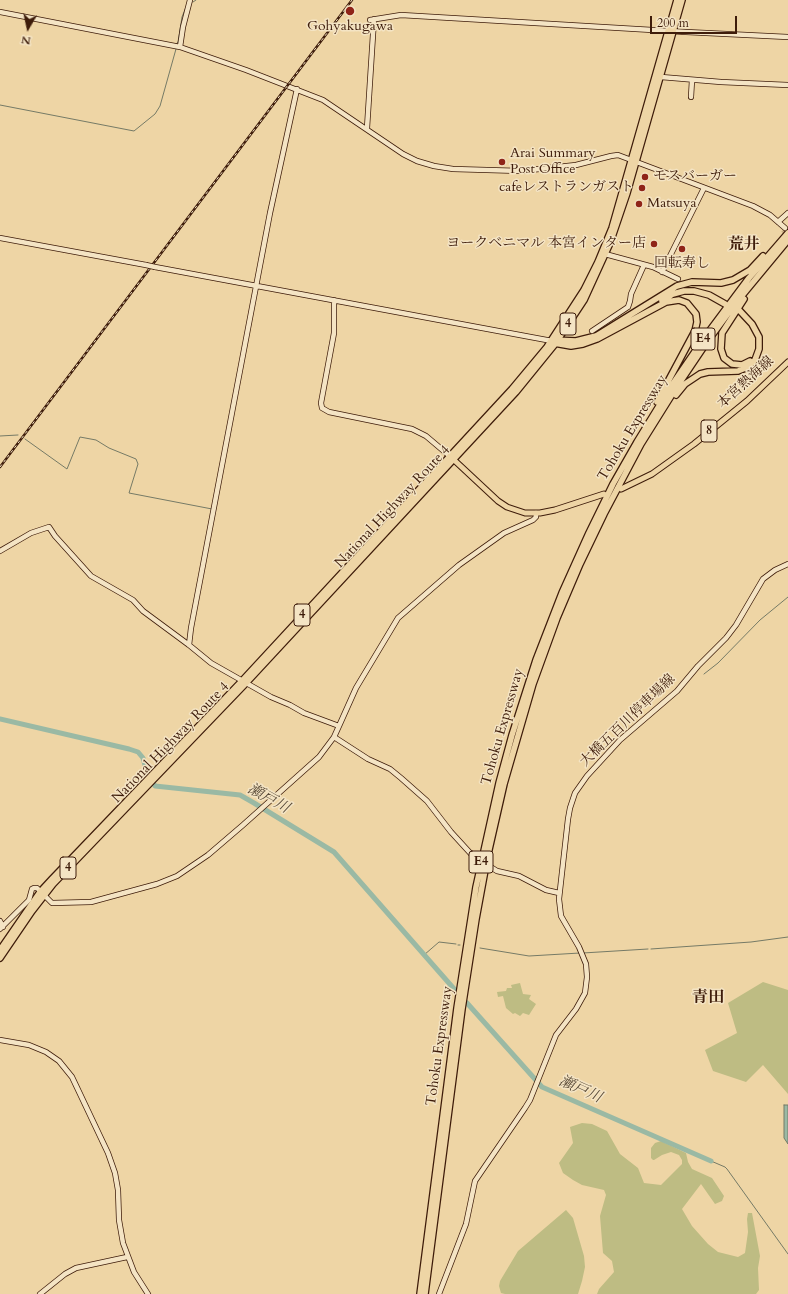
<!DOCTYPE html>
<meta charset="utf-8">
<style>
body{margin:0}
#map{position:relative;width:788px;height:1294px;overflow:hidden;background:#eed5a5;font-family:Cardo,serif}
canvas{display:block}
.north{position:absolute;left:8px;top:8px;width:40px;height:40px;-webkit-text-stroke:3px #f4e4c4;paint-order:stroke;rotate:189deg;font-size:11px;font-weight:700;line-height:16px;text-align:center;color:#3e1c0a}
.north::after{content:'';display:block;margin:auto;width:14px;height:18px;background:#3e1c0a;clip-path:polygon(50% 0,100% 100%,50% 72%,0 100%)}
.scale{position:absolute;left:650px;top:16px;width:87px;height:18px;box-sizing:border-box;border:2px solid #3e1c0a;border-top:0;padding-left:5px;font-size:12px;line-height:14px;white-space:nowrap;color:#3e1c0a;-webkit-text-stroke:3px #f4e4c4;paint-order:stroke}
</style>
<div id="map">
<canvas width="788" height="1294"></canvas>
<div class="north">N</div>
<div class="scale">200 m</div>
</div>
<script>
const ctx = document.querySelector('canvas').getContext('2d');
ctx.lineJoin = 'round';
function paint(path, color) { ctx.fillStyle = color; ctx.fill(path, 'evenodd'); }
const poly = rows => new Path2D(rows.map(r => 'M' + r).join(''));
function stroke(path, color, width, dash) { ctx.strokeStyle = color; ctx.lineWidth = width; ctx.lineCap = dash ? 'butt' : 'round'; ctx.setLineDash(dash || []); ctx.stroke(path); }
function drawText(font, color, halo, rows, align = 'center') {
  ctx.font = font + ' Cardo,"Noto Serif JP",serif'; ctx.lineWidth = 3; ctx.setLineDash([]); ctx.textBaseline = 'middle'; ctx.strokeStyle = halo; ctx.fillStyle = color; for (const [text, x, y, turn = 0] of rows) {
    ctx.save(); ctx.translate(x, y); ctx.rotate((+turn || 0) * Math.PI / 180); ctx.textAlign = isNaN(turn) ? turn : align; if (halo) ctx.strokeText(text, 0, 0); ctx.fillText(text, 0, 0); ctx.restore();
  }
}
const green = poly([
 [763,982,788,990,788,1094,763,1065,746,1082,713,1071,705,1050,737,1033,728,1003],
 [520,983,523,994,531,995,529,999,536,1004,529,1015,523,1013,520,1016,515,1013,513,1014,506,1008,503,996,498,997,497,992,506,991,507,988,512,988,511,985],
 [582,1123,592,1124,607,1131,620,1154,638,1168,644,1183,661,1185,682,1164,682,1160,679,1155,671,1152,662,1155,654,1160,653,1160,651,1158,651,1148,655,1143,661,1141,686,1153,688,1162,692,1169,712,1178,724,1196,722,1201,715,1204,701,1184,682,1209,692,1226,708,1244,718,1252,738,1257,745,1253,748,1232,747,1219,748,1213,752,1213,760,1256,758,1268,759,1290,756,1294,597,1294,599,1289,614,1272,612,1261,603,1253,600,1216,606,1195,604,1190,582,1185,573,1180,563,1173,559,1163,573,1143,570,1127],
 [566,1210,573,1218,584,1256,585,1267,582,1281,578,1294,505,1294,501,1293,499,1286,500,1281,518,1251]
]);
const water = poly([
 [784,1105,788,1105,788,1144,784,1138,784,1105]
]);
const stream = poly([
 [193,2,196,0],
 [176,44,178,42,182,17,186,7],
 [0,105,134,131,155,114,160,106,176,49],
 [0,436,18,435],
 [25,439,67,469,80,437,96,440,109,448,136,459,138,464,129,493,212,509],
 [704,674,718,663,760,620,788,597],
 [458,945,460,945],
 [480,948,529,956,580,953],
 [651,949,751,942,788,937],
 [583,953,648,949],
 [424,955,439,942,456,944],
 [711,1161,725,1167,727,1169,788,1254]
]);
const river = poly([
 [0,719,129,749,138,752,143,758,147,772,155,786,240,795,254,803,334,852,455,990],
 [467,1003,542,1087,711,1161]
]);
const secondaryTunnel = poly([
 [783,230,788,236]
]);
const secondary = poly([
 [0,12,180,47,246,70,323,100,403,154,417,161,434,166,453,169,521,171,576,165,611,156,618,155,753,206,770,215,785,228],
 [370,20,401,15,686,32,788,37],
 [180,47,183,27,190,0],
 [661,77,721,82,788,85],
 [691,97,692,80],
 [367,128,374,19],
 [778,222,788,213],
 [0,238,146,265],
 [605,254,653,267,678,279],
 [155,267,552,341],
 [662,272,704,188],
 [334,300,334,333,321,403,322,408,329,412,412,429,426,436,452,458],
 [592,331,628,307,630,301,631,294,644,265],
 [0,551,31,533,49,527,55,536,91,576,133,600,143,611,189,645,211,663,271,697,290,705,304,713,339,726,334,737,368,759,390,769,401,778,427,801,451,832,472,855,477,859],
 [189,645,191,628,270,213,297,89],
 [339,726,356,688,398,618,459,565,504,533,533,520,536,517,536,513],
 [489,866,497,871,519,876,546,890,559,893],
 [0,921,3,927],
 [0,929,29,900,32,889,34,888,37,888,52,903,91,902,157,884,177,876,208,855,243,825,319,757,334,737],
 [0,1040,29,1045,46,1052,59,1061,72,1077,108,1153,115,1173,118,1190,119,1220,123,1243,134,1272,148,1294],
 [40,1294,65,1274,76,1268,127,1257],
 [439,1294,466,1224,475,1181,525,1108,530,1100,556,1035,576,1009,585,993,587,977,586,964,579,947,561,916,559,899,568,819,570,808,575,793,587,776,620,740,677,691,698,666,726,638,736,625,763,579,775,570,788,564]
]);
const primary = poly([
 [453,459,498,501,507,507,525,513,540,513,555,510,604,494],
 [621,489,652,474,694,444,747,401,788,362]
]);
const highway = poly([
 [744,299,722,333,721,349,724,358,732,364,742,365,750,361],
 [662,301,673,294,684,291,694,291,709,295,725,304],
 [554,340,576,341,596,336,677,286,692,282,721,283,733,280,750,270,763,256],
 [554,343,571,346,583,344,597,339,666,302,679,300,687,303,696,314,697,322,695,331,657,402],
 [676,395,685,384,700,374,708,372,738,371,748,367,755,360,759,349,759,337,752,324,739,310],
 [0,950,40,892,52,879,242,681,512,389,547,347,584,290,598,262,612,228,677,0],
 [0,958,32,911,53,884,246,683,516,392,555,344,584,300,610,243,627,193,682,0],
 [420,1294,457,1008,476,887,499,783,512,735,536,660,562,593,589,533,613,484,637,442,672,385,705,337,749,278,788,233],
 [425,1294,462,1009,476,919,488,854,504,784,533,684,557,618,580,564,604,514,641,444,676,388,709,339,735,304,788,240]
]);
const rail = poly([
 [0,467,352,0]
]);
const secondaryBridge = poly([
 [146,265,155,267]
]);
const markers = [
 [350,11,5,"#8f2418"],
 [502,162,4,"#8f2418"],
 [645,177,4,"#8f2418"],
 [642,188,4,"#8f2418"],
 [639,204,4,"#8f2418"],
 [654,244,4,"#8f2418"],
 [682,249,4,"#8f2418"]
];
const shields = [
 [568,324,16],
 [703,339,24],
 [709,431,16],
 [302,615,16],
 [481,862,24],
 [68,868,16]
];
const shieldNames = [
 ["4",568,324],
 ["E4",703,339],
 ["8",709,431],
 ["4",302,615],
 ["E4",481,862],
 ["4",68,868]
];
const poiNames = [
 ["Gohyakugawa",350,27,"center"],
 ["Arai Summary",510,154],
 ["Post Office",510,170],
 ["モスバーガー",653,177],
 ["cafeレストランガスト",634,188,"right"],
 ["Matsuya",647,204],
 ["ヨークベニマル 本宮インター店",646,244,"right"],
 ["回転寿し",682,264,"center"]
];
const streetNames = [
 ["本宮熱海線",746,383,-42],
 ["Tohoku Expressway",633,428,-59],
 ["National Highway Route 4",393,507,-47],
 ["大橋五百川停車場線",628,721,-44],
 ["Tohoku Expressway",503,727,-74],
 ["National Highway Route 4",171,743,-46],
 ["Tohoku Expressway",440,1046,-82]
];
const waterNames = [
 ["瀬戸川",268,799,29],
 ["瀬戸川",580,1090,24]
];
const quarterNames = [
 ["荒井",744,245],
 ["青田",708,998]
];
paint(green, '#bebc83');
paint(water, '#9ab9a4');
stroke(water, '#757a66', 1);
stroke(stream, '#757a66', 1);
stroke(river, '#9ab9a4', 5);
stroke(secondaryTunnel, '#cbb086', 4.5, [4.5, 2]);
stroke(secondary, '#3e1c0a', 6);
stroke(primary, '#3e1c0a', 7);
stroke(highway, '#3e1c0a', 8);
stroke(secondary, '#f4e4c4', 4.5);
stroke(primary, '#eed5a5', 5);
stroke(highway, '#eed5a5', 5.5);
stroke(rail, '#3e1c0a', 2.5);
stroke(rail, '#f4e4c4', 1, [3]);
stroke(secondaryBridge, '#3e1c0a', 6, []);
stroke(secondaryBridge, '#f4e4c4', 4.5);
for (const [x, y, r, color] of markers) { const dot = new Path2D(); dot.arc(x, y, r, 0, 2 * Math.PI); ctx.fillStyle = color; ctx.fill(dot); stroke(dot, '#f4e4c4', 1.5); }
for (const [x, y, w] of shields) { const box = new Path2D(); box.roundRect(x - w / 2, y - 11, w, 22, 3); ctx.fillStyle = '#f4e4c4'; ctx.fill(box); stroke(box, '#3e1c0a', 1); }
drawText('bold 13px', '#3e1c0a', null, shieldNames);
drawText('14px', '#3e1c0a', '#f4e4c4', poiNames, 'left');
drawText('14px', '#3e1c0a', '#f4e4c4', streetNames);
drawText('italic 15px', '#5a4b38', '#f4e4c4', waterNames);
drawText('bold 16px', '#3e1c0a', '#f4e4c4', quarterNames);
</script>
